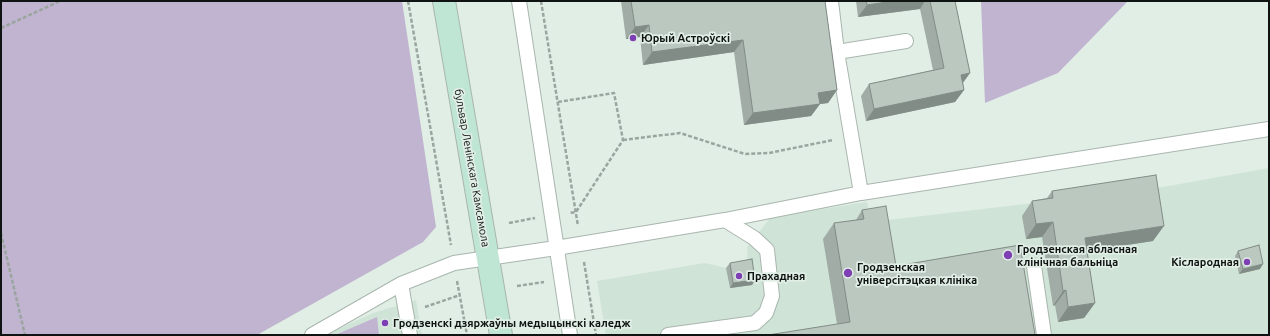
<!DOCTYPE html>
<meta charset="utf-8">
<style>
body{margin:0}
#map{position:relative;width:1270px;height:336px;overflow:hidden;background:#e0eee5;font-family:Ubuntu,sans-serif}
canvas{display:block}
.frame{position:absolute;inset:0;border:2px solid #0f1311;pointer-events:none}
</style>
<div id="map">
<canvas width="1270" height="336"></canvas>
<div class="frame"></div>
</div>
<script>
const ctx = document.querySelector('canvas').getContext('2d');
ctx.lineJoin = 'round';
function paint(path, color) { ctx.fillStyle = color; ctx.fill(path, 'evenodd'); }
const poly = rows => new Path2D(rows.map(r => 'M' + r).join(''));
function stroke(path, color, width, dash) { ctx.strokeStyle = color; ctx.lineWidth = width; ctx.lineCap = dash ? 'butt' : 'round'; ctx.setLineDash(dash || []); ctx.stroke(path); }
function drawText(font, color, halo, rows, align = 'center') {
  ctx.font = font + ' Ubuntu,sans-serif'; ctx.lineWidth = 3.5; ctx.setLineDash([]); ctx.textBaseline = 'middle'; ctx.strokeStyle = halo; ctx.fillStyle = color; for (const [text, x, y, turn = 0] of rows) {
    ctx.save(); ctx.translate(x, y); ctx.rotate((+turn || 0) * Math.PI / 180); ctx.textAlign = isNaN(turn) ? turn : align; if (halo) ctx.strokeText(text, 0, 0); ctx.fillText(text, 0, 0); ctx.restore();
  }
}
const built = poly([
 [1269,168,1269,335,606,335,597,281,705,263,726,268,748,264,747,247,771,217,867,202,871,222,1146,190],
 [416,300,422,335,325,335,373,313]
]);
const green = poly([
 [1,1,402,1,436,227,423,242,257,335,1,335],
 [981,1,1128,1,1058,73,985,103],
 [377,317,379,335,335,335]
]);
const path = poly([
 [408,1,451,245],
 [541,1,578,226],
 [1,28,60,1],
 [558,102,614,93,623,140,576,212,569,213],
 [623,140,680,133,745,154,769,153,833,140],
 [509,223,535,218],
 [1,233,25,335],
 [584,262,596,335],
 [457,281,467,335],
 [517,286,544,282],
 [425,307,460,295]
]);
const lane = poly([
 [519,1,570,335],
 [831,1,837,52],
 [861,193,837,52,906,41],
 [1034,266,1044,335],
 [401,284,410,335],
 [312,335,401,284,454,263,556,248,725,220,861,193,1269,129],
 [668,335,755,323,766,313,772,296,767,250,754,238,725,220]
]);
const secondary = poly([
 [444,1,501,335]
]);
const wall = poly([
 [621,1,825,1,837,90,828,103,820,104,811,116,744,125,734,52,643,65,640,37,626,39],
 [856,1,955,1,970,73,963,83,964,90,955,102,866,121,861,96,869,84,933,70,920,9,858,17],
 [1052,191,1153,241,1087,251,1095,303,1084,318,1058,322,1055,305,1053,306,1042,237,1026,239,1022,216,1032,201,1047,198],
 [862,210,896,266,1035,335,837,324,823,239,834,223,856,220],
 [1238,251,1260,269,1239,274,1235,256],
 [730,263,755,280,752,285,730,288,726,268]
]);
const shadedWall = poly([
 [893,1,925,1,920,9,858,17,867,5],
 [649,25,640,37,626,39,635,27],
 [743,40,734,52,643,65,652,52],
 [970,73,961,85,961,75],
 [837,90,828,103,820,104,811,116,744,125,753,113,818,93],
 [964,90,955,102,866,121,874,109],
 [1053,222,1042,237,1026,239,1036,224],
 [1164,226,1153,241,1074,253,1085,238],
 [1263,264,1260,269,1239,274,1243,269],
 [755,280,752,285,730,288,733,283],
 [1066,290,1055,305,1053,306,1063,291],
 [1095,303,1084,318,1058,322,1068,307]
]);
const building = poly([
 [631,1,825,1,837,90,818,93,820,104,753,113,743,40,652,52,649,25,635,27,631,1],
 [866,1,893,1,867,5,866,1],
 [930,1,955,1,970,73,961,75,964,90,874,109,869,84,944,68,930,1],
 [1156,175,1164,226,1085,238,1095,303,1068,307,1066,290,1063,291,1053,222,1036,224,1032,201,1053,198,1052,191,1156,175],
 [886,206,896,266,1020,245,1035,335,768,335,850,322,834,223,864,219,862,210,886,206],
 [1259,245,1263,264,1243,269,1238,251,1259,245],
 [752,259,755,280,733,283,730,263,752,259]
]);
const markers = [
 [633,38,4,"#7f3fb4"],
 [1008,255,5,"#7f3fb4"],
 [1247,262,4,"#7f3fb4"],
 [848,273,5,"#7f3fb4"],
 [739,276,4,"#7f3fb4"],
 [385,323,4,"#7f3fb4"]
];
const poiNames = [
 ["Юрый Астроўскі",641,38],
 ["Гродзенская абласная",1017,249],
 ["клінічная бальніца",1017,262],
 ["Кіслародная",1239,262,"right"],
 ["Гродзенская",857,267],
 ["універсітэцкая клініка",857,280],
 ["Прахадная",747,276],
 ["Гродзенскі дзяржаўны медыцынскі каледж",393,323]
];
const streetNames = [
 ["бульвар Ленінскага Камсамола",472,168,80]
];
paint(built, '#cfe4d7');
paint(green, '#c0b4d0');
stroke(lane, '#a9b6ae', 16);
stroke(secondary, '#a9b6ae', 24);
stroke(path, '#9ba59f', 2.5, [4, 2]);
stroke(lane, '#fff', 14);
stroke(secondary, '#bfe5d5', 22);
paint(wall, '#a0aca5');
paint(shadedWall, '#828c86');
paint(building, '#bac8c0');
stroke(building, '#828c86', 1);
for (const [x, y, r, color] of markers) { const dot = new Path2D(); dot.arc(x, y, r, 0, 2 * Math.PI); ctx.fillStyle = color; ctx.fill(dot); stroke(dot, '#e0eee5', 1.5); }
drawText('bold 11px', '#0f1311', '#e0eee5', poiNames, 'left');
drawText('11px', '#0f1311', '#e0eee5', streetNames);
</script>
